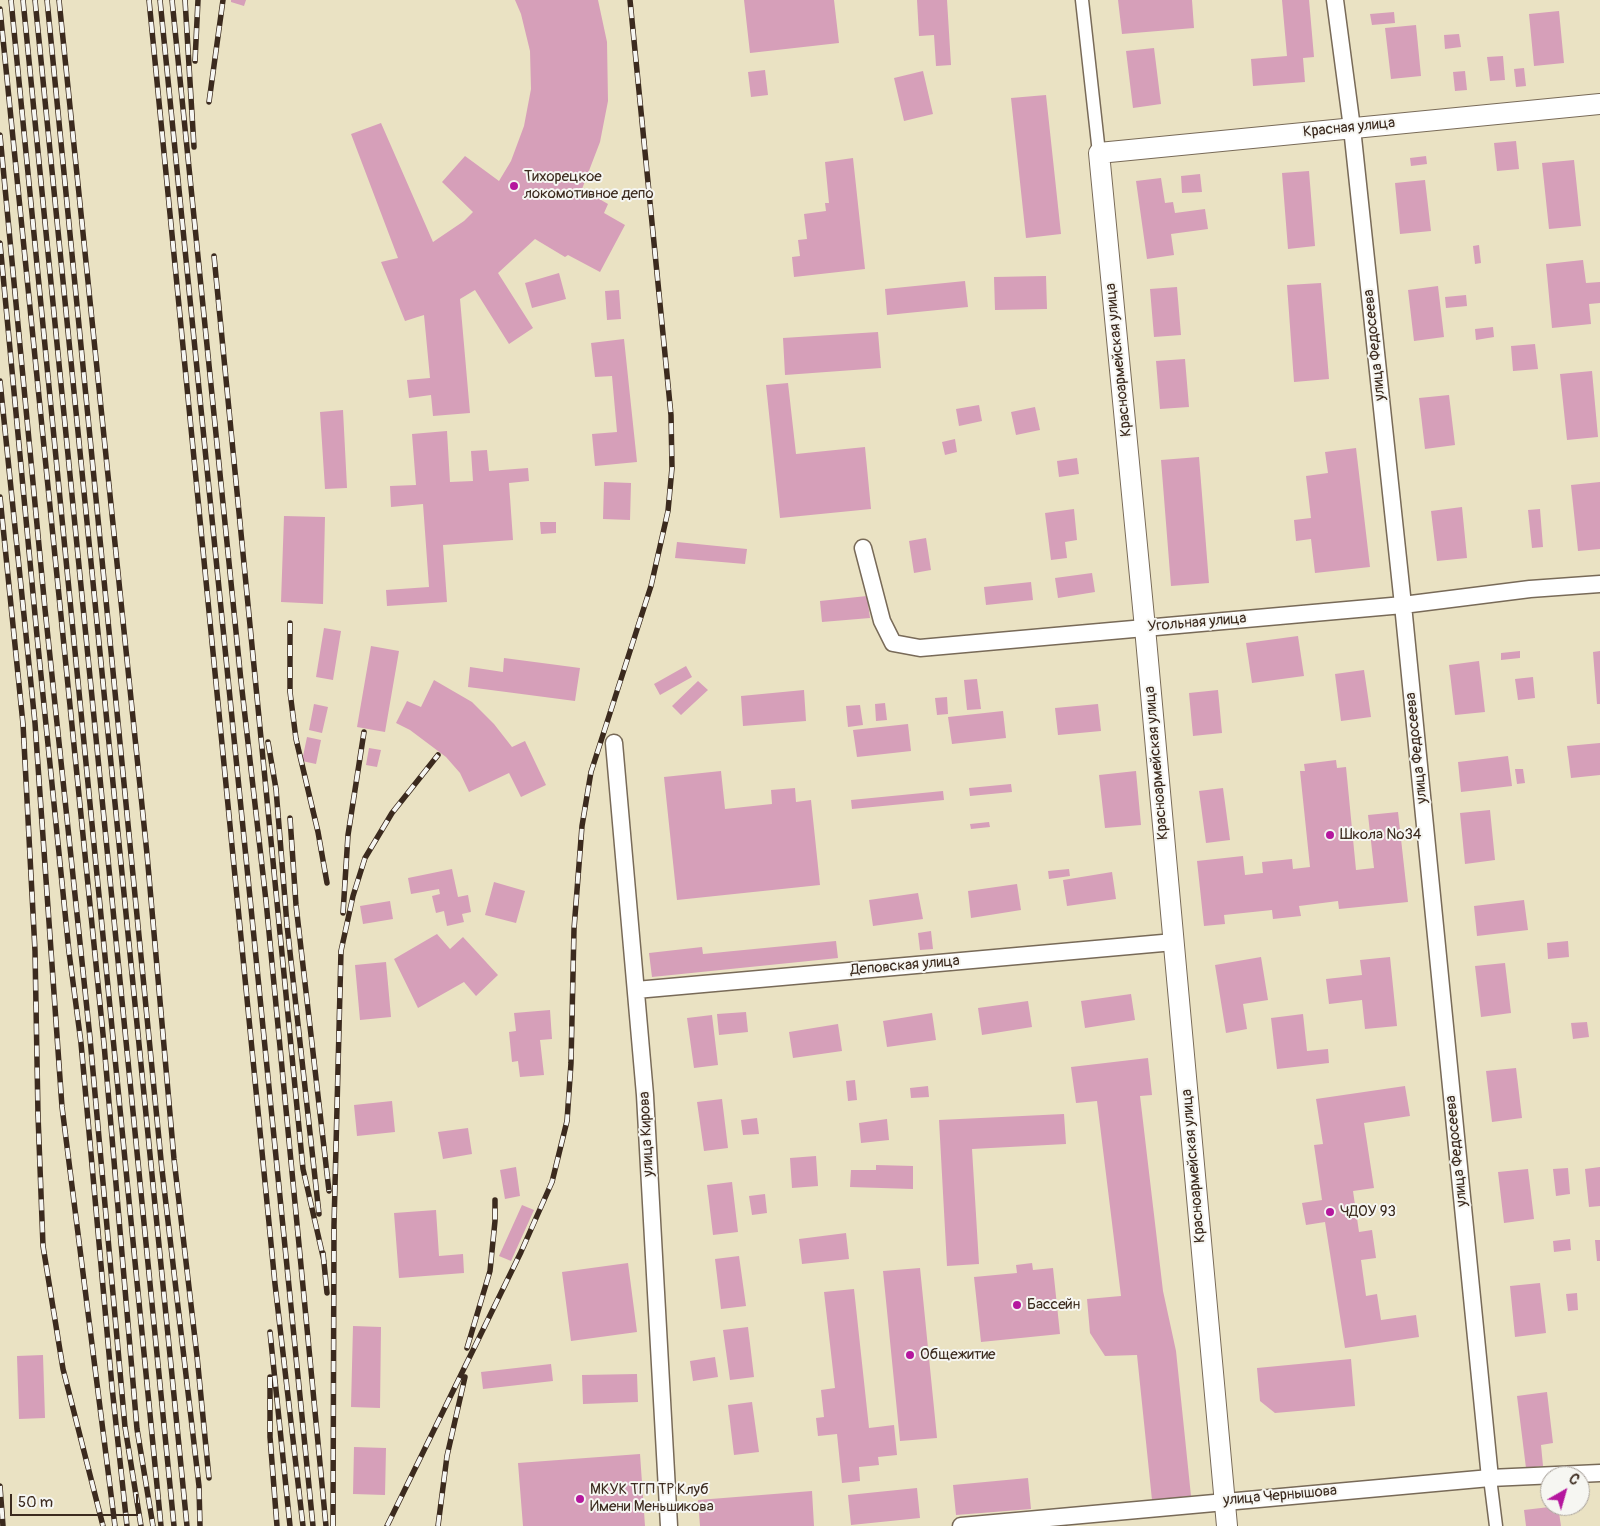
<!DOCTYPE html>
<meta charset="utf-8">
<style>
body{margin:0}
#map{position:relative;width:1600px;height:1526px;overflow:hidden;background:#eae2c3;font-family:Pangolin,sans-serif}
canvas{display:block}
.north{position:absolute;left:1540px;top:1466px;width:50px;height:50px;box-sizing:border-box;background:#f6f6f2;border:1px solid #aba49d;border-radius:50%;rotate:38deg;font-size:14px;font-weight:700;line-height:20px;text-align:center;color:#3b2a1e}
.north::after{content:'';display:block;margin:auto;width:18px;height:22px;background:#b5179e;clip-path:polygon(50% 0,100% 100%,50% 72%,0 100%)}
.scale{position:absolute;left:10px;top:1494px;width:128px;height:22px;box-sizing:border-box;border:2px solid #3b2a1e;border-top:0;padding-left:6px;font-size:15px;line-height:18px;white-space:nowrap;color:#3b2a1e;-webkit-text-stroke:4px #f6f6f2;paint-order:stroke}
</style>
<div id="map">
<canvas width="1600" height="1526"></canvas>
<div class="north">С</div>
<div class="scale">50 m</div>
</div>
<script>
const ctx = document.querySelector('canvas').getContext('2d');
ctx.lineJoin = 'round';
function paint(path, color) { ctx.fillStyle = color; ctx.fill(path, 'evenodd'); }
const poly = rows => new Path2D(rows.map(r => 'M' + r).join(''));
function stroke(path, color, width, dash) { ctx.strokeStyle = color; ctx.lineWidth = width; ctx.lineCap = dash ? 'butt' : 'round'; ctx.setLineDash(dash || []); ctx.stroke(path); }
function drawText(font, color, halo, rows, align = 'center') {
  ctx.font = font + ' Pangolin,sans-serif'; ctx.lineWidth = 4; ctx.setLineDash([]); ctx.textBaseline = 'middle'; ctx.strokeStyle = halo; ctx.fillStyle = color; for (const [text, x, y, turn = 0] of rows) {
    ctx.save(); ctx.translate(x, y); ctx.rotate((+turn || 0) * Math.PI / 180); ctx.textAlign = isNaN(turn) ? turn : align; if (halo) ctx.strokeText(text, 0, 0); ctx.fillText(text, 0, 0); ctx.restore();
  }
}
const building = poly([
 [231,0,246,0,244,6,231,2],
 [515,0,598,0,607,42,608,101,600,142,582,189,608,204,604,213,625,225,600,272,568,255,565,257,535,239,498,273,533,328,509,344,475,290,460,299,470,413,433,416,431,395,409,398,407,380,430,378,424,315,405,321,381,262,398,258,351,134,381,123,433,242,464,221,473,212,442,182,465,156,499,181,511,161,524,126,531,89,530,51,521,14],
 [744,0,834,0,839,43,750,53],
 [917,0,947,0,951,65,936,66,934,35,919,36],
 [1118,0,1192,0,1194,28,1122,34],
 [1282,0,1309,0,1314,57,1303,58,1305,82,1253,86,1251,59,1287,56],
 [1559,11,1564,63,1534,66,1529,14],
 [1394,12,1395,23,1372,25,1370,14],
 [1416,25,1421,76,1391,79,1385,28],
 [1459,34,1461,47,1445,49,1444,35],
 [1154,48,1161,104,1133,108,1126,51],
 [1503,56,1505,80,1490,81,1487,57],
 [1524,68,1526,86,1516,87,1514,69],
 [765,70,768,95,751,97,748,72],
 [923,71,933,114,904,121,894,78],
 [1465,71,1467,90,1455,91,1453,72],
 [1046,95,1061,234,1026,238,1011,98],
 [1516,141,1519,169,1497,171,1494,143],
 [1426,156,1427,164,1411,166,1410,158],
 [853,158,865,269,794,277,792,257,800,256,798,240,807,239,804,214,826,211,825,203,829,203,825,162],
 [1574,160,1581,226,1549,229,1542,163],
 [1309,171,1315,246,1288,249,1282,173],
 [1200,174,1202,192,1182,193,1181,176],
 [1161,178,1165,203,1173,202,1175,213,1205,209,1208,229,1171,234,1174,255,1147,259,1136,181],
 [1425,180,1431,231,1400,234,1395,183],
 [1479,245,1481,263,1475,264,1473,246],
 [1583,260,1586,283,1600,282,1600,303,1589,304,1591,324,1552,328,1546,264],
 [559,273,566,299,532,308,525,283],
 [1046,276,1047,309,995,310,994,277],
 [965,281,968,307,887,315,885,289],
 [1321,283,1329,379,1294,382,1287,285],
 [1438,286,1444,337,1414,341,1408,290],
 [1177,287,1181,335,1154,337,1150,289],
 [619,290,621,319,607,320,605,291],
 [1466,295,1467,306,1446,308,1445,297],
 [1493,327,1494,337,1476,340,1475,329],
 [878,332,881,368,785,375,783,338],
 [624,339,637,462,595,466,592,434,617,432,612,376,595,377,591,343],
 [1535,344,1538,369,1513,371,1511,346],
 [1185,359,1189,407,1160,409,1156,361],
 [1592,371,1598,437,1567,440,1560,374],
 [788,383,796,454,865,447,871,509,780,518,766,385],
 [1449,395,1455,445,1425,449,1419,398],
 [979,405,982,421,959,426,956,409],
 [1035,407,1040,430,1016,435,1011,412],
 [343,410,347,488,325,489,320,412],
 [447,431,450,482,473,481,471,451,487,450,489,471,528,468,529,481,509,483,513,540,443,545,447,602,387,606,386,590,429,587,423,504,391,507,390,486,416,485,412,434],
 [955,439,957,452,945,455,942,442],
 [1356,448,1370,567,1315,573,1311,539,1296,541,1294,520,1311,518,1306,476,1328,473,1325,452],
 [1199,457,1209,583,1171,586,1161,460],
 [1077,458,1079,474,1059,477,1057,461],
 [604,482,631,483,630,520,603,519],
 [1600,482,1600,549,1578,551,1571,485],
 [1462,507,1467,558,1437,561,1431,511],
 [1074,509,1077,540,1065,542,1067,558,1051,560,1045,513],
 [1540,509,1543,547,1532,548,1528,510],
 [284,516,325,517,323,604,281,602],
 [540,522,556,522,556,533,541,534],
 [926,538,931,570,914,573,909,541],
 [677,542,747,549,745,564,675,558],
 [1092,573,1095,592,1058,598,1055,578],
 [1031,582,1033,600,986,605,984,587],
 [867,596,870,618,822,622,820,601],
 [324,628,341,631,333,680,316,677],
 [1298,636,1304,676,1252,683,1246,643],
 [371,646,399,651,385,732,357,727],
 [1520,651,1520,658,1501,660,1501,653],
 [1600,651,1600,704,1597,704,1593,652],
 [504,658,580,668,575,701,468,687,470,667,503,672],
 [1479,661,1485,712,1455,715,1449,665],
 [686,666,692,677,660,695,654,684],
 [1364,670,1371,717,1341,721,1335,674],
 [1533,677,1535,698,1518,700,1515,679],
 [977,679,981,709,967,710,964,680],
 [434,680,472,702,494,724,512,747,525,741,546,785,521,797,509,773,469,792,460,773,446,757,410,730,396,723,407,701,421,707],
 [698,681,708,690,681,715,672,706],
 [804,690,806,721,743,726,741,696],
 [1218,690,1222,733,1193,736,1189,693],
 [947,697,948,714,937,715,935,698],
 [885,703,887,720,876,721,875,704],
 [314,704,328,707,322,733,309,730],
 [1098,704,1101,731,1058,735,1055,708],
 [860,705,863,725,848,727,846,706],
 [1003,711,1006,738,952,744,948,717],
 [908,724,911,751,857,757,853,730],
 [307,737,321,740,316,764,302,761],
 [1600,743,1600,775,1571,778,1567,746],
 [369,748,381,750,377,767,366,765],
 [1508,756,1512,786,1461,792,1458,762],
 [1336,760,1337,768,1346,767,1356,870,1374,868,1368,815,1398,812,1408,902,1339,909,1338,901,1299,906,1301,916,1273,919,1272,910,1224,915,1225,924,1204,926,1197,861,1243,856,1245,875,1263,873,1262,862,1292,859,1293,869,1310,867,1300,771,1305,771,1304,764],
 [1515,769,1523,769,1525,783,1517,784],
 [721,771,725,809,772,804,771,790,795,788,796,802,811,800,820,885,677,900,664,777],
 [1136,771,1141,825,1105,828,1099,775],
 [1011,784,1012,792,970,796,969,788],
 [1223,788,1230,840,1206,843,1199,791],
 [943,791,944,800,852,809,851,800],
 [1490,810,1495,860,1465,864,1460,813],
 [989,822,990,827,971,829,970,824],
 [452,869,458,897,468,895,471,912,462,914,464,922,447,926,444,911,436,913,432,896,440,894,439,889,411,894,408,878],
 [1069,869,1070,876,1049,879,1048,871],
 [1112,872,1116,899,1067,906,1063,880],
 [494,882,525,891,516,923,485,915],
 [1017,884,1021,910,971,918,968,891],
 [918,893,923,919,873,926,869,900],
 [1524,900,1528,930,1477,936,1474,906],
 [390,901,393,919,363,924,360,906],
 [931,931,933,949,920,950,918,933],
 [437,934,450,949,463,937,498,975,476,996,464,982,418,1008,394,959],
 [836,941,838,958,652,977,649,953,702,947,703,954],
 [1568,941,1569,957,1548,959,1547,943],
 [1261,957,1268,1000,1243,1004,1247,1029,1226,1033,1215,965],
 [1390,957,1397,1026,1365,1029,1362,1000,1329,1004,1326,979,1362,975,1360,960],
 [386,962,391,1017,360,1020,355,965],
 [1505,963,1511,1013,1481,1017,1475,966],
 [1131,994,1135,1020,1085,1028,1081,1001],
 [1028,1001,1032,1027,982,1035,978,1008],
 [550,1010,552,1039,540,1040,544,1075,520,1077,518,1061,512,1062,509,1032,516,1031,514,1013],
 [746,1012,748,1032,719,1035,717,1014],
 [932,1013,936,1040,887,1047,883,1021],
 [1303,1014,1307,1051,1328,1049,1329,1063,1277,1069,1271,1018],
 [712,1015,718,1065,694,1068,687,1018],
 [1587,1022,1589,1037,1573,1039,1571,1023],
 [838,1024,842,1051,793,1058,789,1032],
 [1148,1058,1152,1095,1140,1096,1163,1291,1176,1351,1191,1496,1152,1500,1137,1355,1105,1356,1090,1333,1087,1299,1121,1296,1097,1101,1076,1103,1071,1067],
 [1516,1068,1522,1118,1492,1122,1486,1071],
 [855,1080,857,1100,848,1101,846,1081],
 [928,1086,929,1097,911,1098,910,1088],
 [1405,1086,1410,1116,1364,1123,1374,1188,1353,1191,1359,1232,1372,1230,1376,1258,1361,1260,1366,1296,1377,1294,1381,1320,1416,1315,1419,1337,1345,1348,1325,1222,1306,1225,1302,1203,1322,1200,1314,1145,1323,1144,1316,1099],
 [722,1099,728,1148,704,1151,697,1102],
 [392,1101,395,1132,357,1136,354,1105],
 [1064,1114,1066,1144,972,1149,979,1264,947,1266,939,1120],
 [757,1118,759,1134,743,1135,741,1120],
 [887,1119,889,1140,861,1143,859,1123],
 [468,1128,472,1154,443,1159,438,1132],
 [816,1156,818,1186,792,1188,790,1158],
 [876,1165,913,1166,913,1189,850,1187,851,1170,876,1170],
 [516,1167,520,1196,505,1199,500,1170],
 [1600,1167,1600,1206,1589,1207,1585,1169],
 [1568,1168,1570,1194,1556,1196,1553,1169],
 [1528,1169,1534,1219,1504,1223,1498,1172],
 [732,1182,738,1232,713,1235,707,1185],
 [765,1194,767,1213,752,1215,749,1196],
 [522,1205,534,1210,511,1261,499,1256],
 [436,1210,439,1256,463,1254,464,1273,399,1278,394,1213],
 [846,1233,849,1259,802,1264,799,1239],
 [1570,1239,1571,1250,1554,1252,1553,1241],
 [1595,1240,1600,1240,1600,1261,1597,1261],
 [739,1256,746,1306,721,1309,715,1259],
 [628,1263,637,1332,571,1341,562,1272],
 [1032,1263,1033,1270,1053,1268,1060,1334,981,1342,974,1277,1017,1273,1016,1265],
 [920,1268,937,1438,900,1441,883,1271],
 [1540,1283,1546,1333,1515,1337,1510,1286],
 [854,1289,869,1428,894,1425,897,1455,878,1457,879,1465,859,1467,860,1481,842,1483,837,1434,818,1436,816,1418,824,1417,821,1390,835,1388,824,1292],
 [1577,1293,1578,1310,1568,1311,1566,1294],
 [353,1326,381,1327,380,1408,351,1407],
 [748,1327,754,1377,730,1380,723,1330],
 [43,1355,45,1418,19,1419,17,1356],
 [715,1357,718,1377,693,1381,690,1361],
 [1351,1359,1355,1406,1275,1413,1260,1401,1257,1368],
 [551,1364,553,1381,483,1389,481,1372],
 [637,1374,638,1402,583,1404,582,1375],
 [1547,1392,1553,1443,1541,1445,1543,1466,1526,1468,1517,1396],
 [752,1402,759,1452,734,1455,728,1405],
 [354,1447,386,1448,385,1495,353,1494],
 [640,1454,645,1526,523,1526,518,1463],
 [1028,1478,1031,1509,956,1515,953,1485],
 [917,1488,920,1518,851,1525,848,1495],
 [812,1491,814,1526,700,1526,698,1500],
 [1558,1506,1561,1526,1526,1526,1524,1510]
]);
const pedestrian = poly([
 [1082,0,1099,153],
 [1490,1478,1496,1526]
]);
const minor = poly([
 [1335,0,1352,128,1403,605,1490,1478],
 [863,548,882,621,893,643,920,648,1403,605,1530,589,1600,584],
 [614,743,645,1095,669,1526],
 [636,990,1174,942],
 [961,1526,1490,1478,1600,1473]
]);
const tertiary = poly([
 [1227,1526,1145,628,1099,153,1600,104]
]);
const rail = poly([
 [11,0,161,1526],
 [23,0,174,1526],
 [35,0,187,1526],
 [47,0,162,1170,199,1486,200,1526],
 [59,0,147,854,174,1159,197,1356,209,1478],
 [149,0,275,1284,303,1526],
 [160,0,313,1526],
 [172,0,241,681,266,901,326,1526],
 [185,0,194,147],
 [0,9,104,1044,137,1429,153,1526],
 [195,61,198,0],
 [209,102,223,0],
 [0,135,45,609,90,1038,125,1427,141,1526],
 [0,243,37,636,69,952,81,1043,112,1387,127,1526],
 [214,256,303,1169,324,1261],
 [0,381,35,723,62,1107,115,1526],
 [0,497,23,724,35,951,38,1115,43,1246,63,1369,103,1526],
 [290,623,290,692,296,739,318,832,327,883],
 [268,742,276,789,287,925,319,1214],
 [290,818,296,905,329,1191],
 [343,913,348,835,364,732],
 [323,1253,327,1293],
 [270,1332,290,1526],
 [467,1348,490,1271,495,1221,495,1200],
 [270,1377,270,1437,277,1526],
 [0,1486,3,1526],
 [333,1526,334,1225,341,951,353,896,365,858,392,813,438,755],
 [387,1526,521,1252,552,1182,567,1121,571,1063,574,929,582,826,591,772,651,586,668,511,672,468,671,415,630,0],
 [438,1526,447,1456,465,1377]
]);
const markers = [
 [514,186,5,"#b5179e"],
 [1330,835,5,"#b5179e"],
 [1330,1212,5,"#b5179e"],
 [1017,1305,5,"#b5179e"],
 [910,1355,5,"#b5179e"],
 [580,1499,5,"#b5179e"]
];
const streetNames = [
 ["Красная улица",1349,128,-6],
 ["улица Федосеева",1375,345,-96],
 ["Красноармейская улица",1119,360,-96],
 ["Угольная улица",1197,623,-5],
 ["улица Федосеева",1417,748,-96],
 ["Красноармейская улица",1157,763,-95],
 ["Деповская улица",905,966,-5],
 ["улица Кирова",647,1134,-93],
 ["улица Федосеева",1457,1151,-96],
 ["Красноармейская улица",1194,1166,-95],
 ["улица Чернышова",1280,1496,-5]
];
const poiNames = [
 ["Тихорецкое",524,177],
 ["локомотивное депо",524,194],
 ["Школа №34",1340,835],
 ["ЧДОУ 93",1340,1212],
 ["Бассейн",1027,1305],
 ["Общежитие",920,1355],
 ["МКУК ТГП ТР Клуб",590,1490],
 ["Имени Меньшикова",590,1507]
];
paint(building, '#d69fb9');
stroke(pedestrian, '#786a58', 15);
stroke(minor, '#786a58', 19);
stroke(tertiary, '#786a58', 22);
stroke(pedestrian, '#fff', 12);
stroke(minor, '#fff', 16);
stroke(tertiary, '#fff', 20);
stroke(rail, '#3b2a1e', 5.5);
stroke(rail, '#f6f6f2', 4, [11]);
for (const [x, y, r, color] of markers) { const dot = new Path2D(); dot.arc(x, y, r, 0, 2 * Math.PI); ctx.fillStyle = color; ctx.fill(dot); stroke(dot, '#f6f6f2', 2); }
drawText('15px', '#3b2a1e', '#f6f6f2', streetNames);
drawText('15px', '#3b2a1e', '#f6f6f2', poiNames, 'left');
</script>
